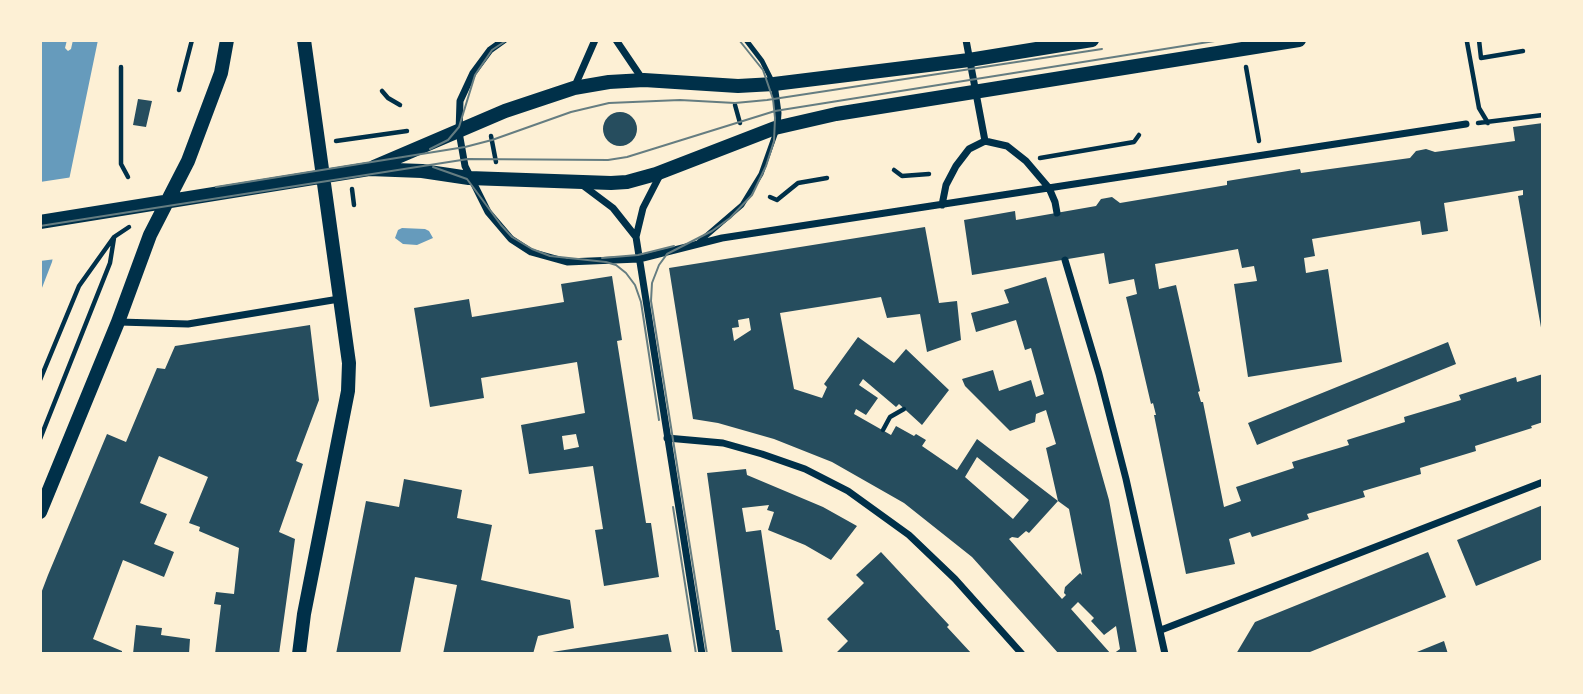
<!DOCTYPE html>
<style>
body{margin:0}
#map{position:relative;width:1583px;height:694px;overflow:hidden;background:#fdf0d5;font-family:Signika,sans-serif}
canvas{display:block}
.frame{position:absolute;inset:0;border:42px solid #fdf0d5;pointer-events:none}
</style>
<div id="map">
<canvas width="1583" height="694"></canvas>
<div class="frame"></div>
</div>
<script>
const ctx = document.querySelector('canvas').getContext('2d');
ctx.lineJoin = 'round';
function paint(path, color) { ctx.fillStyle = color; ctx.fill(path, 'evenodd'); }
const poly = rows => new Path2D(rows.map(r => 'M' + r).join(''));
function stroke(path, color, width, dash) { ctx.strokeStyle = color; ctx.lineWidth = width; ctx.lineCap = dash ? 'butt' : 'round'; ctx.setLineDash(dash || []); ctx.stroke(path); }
const water = poly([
 [40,40,67,40,65,48,68,51,71,49,73,40,98,40,52,262,40,293],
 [402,228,425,229,429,231,433,238,417,245,403,244,395,238,398,230]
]);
const pier = poly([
 [73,177,56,259,40,261,40,182]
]);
const building = poly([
 [138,99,152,101,146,127,133,125],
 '603 129a17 17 0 1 1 34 0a17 17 0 1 1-34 0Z',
 [1543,123,1543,339,1518,196,1523,195,1523,190,1444,203,1448,231,1422,235,1420,221,1312,239,1315,256,1304,258,1306,273,1328,269,1342,362,1248,377,1234,284,1257,281,1254,266,1242,268,1238,249,1155,264,1159,289,1176,285,1200,391,1198,392,1201,402,1203,402,1224,507,1241,501,1236,487,1294,468,1292,462,1349,445,1347,440,1405,422,1404,417,1461,400,1459,395,1516,377,1517,382,1543,374,1543,422,1531,426,1532,428,1475,446,1476,451,1420,468,1421,474,1363,491,1365,497,1307,514,1309,519,1252,537,1250,532,1229,539,1235,564,1186,574,1154,415,1156,415,1153,403,1151,404,1126,297,1137,294,1134,279,1109,284,1104,253,972,275,964,220,1015,211,1016,220,1096,206,1101,199,1112,197,1120,203,1227,185,1227,181,1300,169,1301,173,1410,158,1416,151,1426,149,1435,152,1515,141,1513,127],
 [925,227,939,303,957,301,961,340,927,352,920,314,887,318,881,297,780,313,794,389,822,398,827,387,824,384,858,337,894,363,906,349,949,390,922,425,899,404,896,407,863,379,859,385,878,398,866,415,856,409,854,414,891,435,896,426,914,436,916,434,926,440,922,446,957,470,977,439,1058,501,1029,533,1026,531,1018,538,1012,537,1009,539,1062,599,1066,595,1064,593,1065,587,1080,573,1082,575,1069,509,1058,501,1046,448,1056,444,1046,410,1036,414,1035,422,1010,431,965,386,962,379,993,370,999,391,1031,380,1036,397,1044,394,1031,348,1025,350,1016,320,976,332,971,313,1009,303,1004,290,1046,277,1109,500,1137,654,1113,654,1120,649,1116,626,1104,635,1091,621,1094,618,1078,602,1071,609,1111,654,1059,654,972,557,904,503,832,462,774,439,718,423,693,419,669,268],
 [749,318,751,330,734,341,732,328,739,327,738,320],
 [977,457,1029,500,1013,519,965,477],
 [612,276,622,340,617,341,646,523,651,523,659,577,604,586,595,530,603,529,593,466,529,474,521,425,585,413,577,362,481,378,484,398,430,407,414,308,469,299,472,317,564,302,561,284],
 [576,434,579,447,564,450,562,436],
 [310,325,319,400,296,461,303,464,279,532,295,539,279,654,215,654,221,605,214,604,216,592,234,594,239,548,199,531,200,527,189,523,208,477,159,456,140,503,167,514,154,544,174,552,164,577,123,560,93,639,122,651,122,654,40,654,40,596,48,575,107,434,126,442,157,368,165,369,175,346],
 [1448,342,1456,364,1257,445,1248,423],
 [746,469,747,475,823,507,857,526,831,560,805,545,768,530,774,512,767,510,769,505,742,508,746,532,761,530,776,630,779,630,783,654,732,654,707,473],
 [404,479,462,490,457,518,492,525,481,580,570,600,574,628,538,636,533,654,443,654,457,585,415,577,400,654,336,654,366,501,399,507],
 [1543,505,1543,559,1476,586,1457,540],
 [881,552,949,625,947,627,972,654,835,654,848,641,827,619,864,583,856,575],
 [1428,552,1446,597,1305,654,1236,654,1255,622],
 [136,625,162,628,161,635,190,639,189,654,133,654],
 [668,634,672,654,552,654,552,652],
 [1444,641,1448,654,1412,654]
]);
const path = poly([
 [1479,40,1481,58,1523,51],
 [1467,42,1479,108,1488,123],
 [121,67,121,164,128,177],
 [1246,67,1259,141],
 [179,90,192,40],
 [382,91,388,98,400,105],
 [735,105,740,123],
 [1478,123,1543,115],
 [491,136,496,162],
 [336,141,407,131],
 [1040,158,1134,142,1139,135],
 [894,170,902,176,929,174],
 [352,189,354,205],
 [770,197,777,200,798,183,827,178],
 [40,380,79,286,114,237,129,227],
 [883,430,890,417,904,409],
 [40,439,110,263,114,238]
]);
const service = poly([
 [746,40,762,61,772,81],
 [699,242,742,205,761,174,777,129]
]);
const minor = poly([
 [504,40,490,50,473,73,460,101,459,132,465,166,488,212,511,239,531,252,567,262,639,259,722,238,1466,124],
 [616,40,643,80],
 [966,40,985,141],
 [774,84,778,113,777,127],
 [574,88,595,40],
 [660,175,643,208,636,237,702,654],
 [581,184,613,208,636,237],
 [942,205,946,185,956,166,969,149,985,141,1007,146,1026,161,1049,188,1055,202,1057,213],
 [1065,260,1099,374,1126,479,1165,654],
 [119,322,188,324,339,299],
 [667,438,723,443,762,454,805,469,848,491,909,535,955,579,1022,654],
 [1161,630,1543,482]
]);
const secondary = poly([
 [374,167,505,111,574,88,609,82,644,80,738,86,774,84,969,60,1092,40],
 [40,222,369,169,422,171,469,178,611,183,627,182,656,174,775,128,836,114,1299,40],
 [40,512,118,322,150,235,188,161,221,73,227,40],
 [299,654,304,614,348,391,349,363,304,40]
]);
const tram = poly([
 [430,149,448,140,459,127,475,75,492,50,507,40],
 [433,167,467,179,501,225,512,237,532,249,550,256,606,262,616,265,626,273,635,285,641,302,659,420],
 [216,187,465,147,492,140,571,112,609,103,680,100,735,103,767,100,1102,49],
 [40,226,468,159,608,160,627,157,775,111,1221,40],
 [602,258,638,255,674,246],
 [673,507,696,654],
 [707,654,651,301,652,283,659,265,667,254,712,231,730,218,752,195,766,166,774,141,775,118,773,99,763,70,739,40]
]);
paint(water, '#669bbc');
paint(pier, '#fdf0d5');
paint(building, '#264d5e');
stroke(path, '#003049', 4.5);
stroke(service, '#003049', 5);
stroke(minor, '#003049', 7);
stroke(secondary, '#003049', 14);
stroke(tram, '#657d81', 2);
</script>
